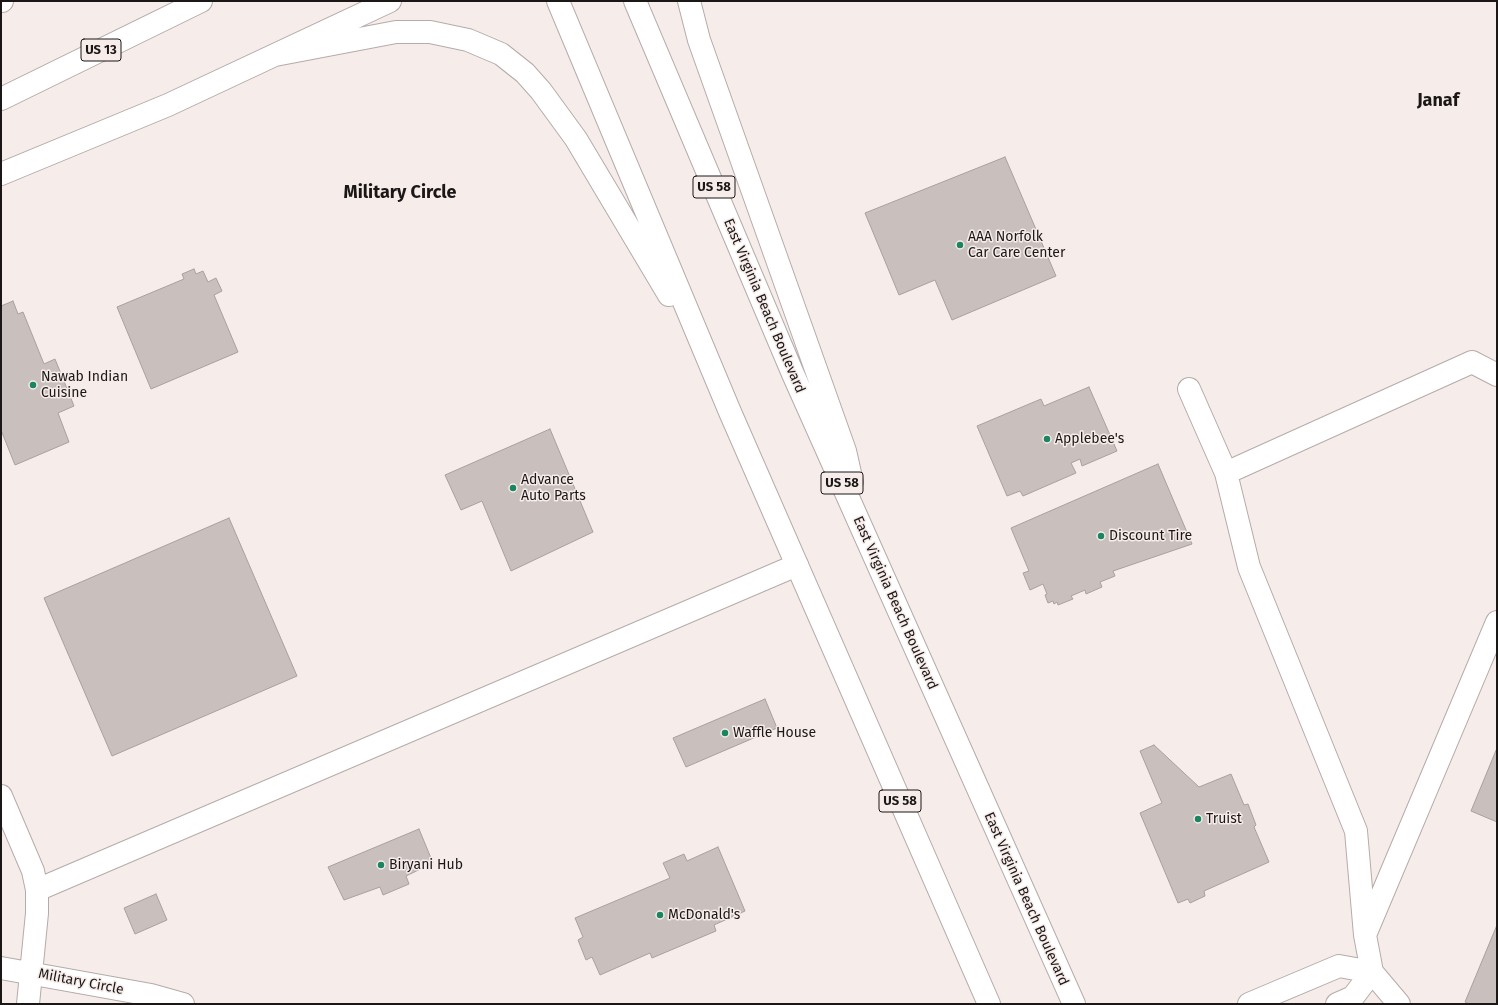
<!DOCTYPE html>
<style>
body{margin:0}
#map{position:relative;width:1498px;height:1005px;overflow:hidden;background:#f6ecea;font-family:"Fira Sans",sans-serif}
canvas{display:block}
.frame{position:absolute;inset:0;border:2px solid #1b1717;pointer-events:none}
</style>
<div id="map">
<canvas width="1498" height="1005"></canvas>
<div class="frame"></div>
</div>
<script>
const ctx = document.querySelector('canvas').getContext('2d');
ctx.lineJoin = 'round';
function paint(path, color) { ctx.fillStyle = color; ctx.fill(path, 'evenodd'); }
const poly = rows => new Path2D(rows.map(r => 'M' + r).join(''));
function stroke(path, color, width, dash) { ctx.strokeStyle = color; ctx.lineWidth = width; ctx.lineCap = dash ? 'butt' : 'round'; ctx.setLineDash(dash || []); ctx.stroke(path); }
function drawText(font, color, halo, rows, align = 'center') {
  ctx.font = font + ' "Fira Sans",sans-serif'; ctx.lineWidth = 3; ctx.setLineDash([]); ctx.textBaseline = 'middle'; ctx.strokeStyle = halo; ctx.fillStyle = color; for (const [text, x, y, turn = 0] of rows) {
    ctx.save(); ctx.translate(x, y); ctx.rotate((+turn || 0) * Math.PI / 180); ctx.textAlign = isNaN(turn) ? turn : align; if (halo) ctx.strokeText(text, 0, 0); ctx.fillText(text, 0, 0); ctx.restore();
  }
}
const building = poly([
 [1005,157,1056,276,952,320,935,280,899,295,865,213,1005,157],
 [194,269,196,274,203,271,208,282,216,278,222,291,214,295,238,352,151,389,117,307,184,279,182,274,194,269],
 [13,301,18,314,23,312,44,364,55,359,74,406,58,413,69,442,15,465,1,430,1,306,13,301],
 [1089,387,1117,451,1082,466,1080,459,1071,463,1076,473,1023,496,1020,491,1007,496,977,426,1041,399,1044,406,1089,387],
 [550,429,593,532,511,571,482,501,461,510,445,475,550,429],
 [1158,464,1192,544,1113,571,1115,576,1100,582,1102,587,1086,594,1085,590,1071,596,1073,599,1058,605,1057,602,1054,604,1053,601,1048,603,1045,595,1047,594,1043,584,1030,590,1023,573,1029,571,1011,528,1158,464],
 [229,518,297,676,112,756,44,598,229,518],
 [765,699,777,728,686,767,673,738,765,699],
 [1154,745,1199,787,1231,774,1244,805,1248,804,1256,825,1254,827,1269,862,1204,891,1205,896,1190,903,1188,899,1178,903,1140,813,1162,803,1140,751,1154,745],
 [1497,748,1497,822,1471,811,1497,748],
 [419,829,433,863,406,876,409,884,383,895,380,887,344,900,328,867,419,829],
 [718,847,745,911,714,925,716,931,652,958,650,953,600,975,592,957,586,960,578,940,583,937,575,918,670,878,663,863,684,854,687,861,718,847],
 [156,894,167,920,135,934,124,908,156,894],
 [1497,925,1497,1004,1469,1004,1465,1002,1497,925]
]);
const minor = poly([
 [1189,389,1226,473,1249,567,1356,831,1365,935],
 [1226,473,1472,362,1497,375],
 [1,796,33,871,37,890,37,913,28,1004],
 [37,890,797,565],
 [1,968,151,995,183,1004],
 [1249,1004,1339,966,1372,972],
 [1337,1004,1353,997,1372,972],
 [1399,1004,1372,972,1365,935,1497,622]
]);
const major = poly([
 [1,1,2,1],
 [558,1,730,412,989,1004],
 [635,1,793,374,1074,1004],
 [689,1,699,40,845,451,852,482],
 [275,55,396,32,430,32,468,40,501,54,525,73,541,91,576,139,669,295],
 [1,99,201,1],
 [1,174,168,105,390,1]
]);
const markers = [
 [960,245,4,"#1b8562"],
 [33,385,4,"#1b8562"],
 [1047,439,4,"#1b8562"],
 [513,488,4,"#1b8562"],
 [1101,536,4,"#1b8562"],
 [725,733,4,"#1b8562"],
 [1198,819,4,"#1b8562"],
 [381,865,4,"#1b8562"],
 [660,915,4,"#1b8562"]
];
const shields = [
 [101,50,40],
 [714,187,42],
 [842,483,42],
 [900,801,42]
];
const shieldNames = [
 ["US 13",101,50],
 ["US 58",714,187],
 ["US 58",842,483],
 ["US 58",900,801]
];
const poiNames = [
 ["AAA Norfolk",968,237],
 ["Car Care Center",968,253],
 ["Nawab Indian",41,377],
 ["Cuisine",41,393],
 ["Applebee's",1055,439],
 ["Advance",521,480],
 ["Auto Parts",521,496],
 ["Discount Tire",1109,536],
 ["Waffle House",733,733],
 ["Truist",1206,819],
 ["Biryani Hub",389,865],
 ["McDonald's",668,915]
];
const streetNames = [
 ["East Virginia Beach Boulevard",764,306,67],
 ["East Virginia Beach Boulevard",895,603,66],
 ["East Virginia Beach Boulevard",1026,899,66],
 ["Military Circle",81,982,11]
];
const districtNames = [
 ["Janaf",1438,101],
 ["Military Circle",400,193]
];
paint(building, '#c9bfbd');
stroke(building, '#a9a09e', 1);
stroke(minor, '#b5abaa', 24);
stroke(major, '#b5abaa', 24);
stroke(minor, '#fff', 22);
stroke(major, '#fff', 22);
for (const [x, y, r, color] of markers) { const dot = new Path2D(); dot.arc(x, y, r, 0, 2 * Math.PI); ctx.fillStyle = color; ctx.fill(dot); stroke(dot, '#f6ecea', 1.5); }
for (const [x, y, w] of shields) { const box = new Path2D(); box.roundRect(x - w / 2, y - 11, w, 22, 3); ctx.fillStyle = '#f6ecea'; ctx.fill(box); stroke(box, '#1b1717', 1); }
drawText('bold 13px', '#1b1717', null, shieldNames);
drawText('14px', '#1b1717', '#f6ecea', poiNames, 'left');
drawText('14px', '#1b1717', '#f6ecea', streetNames);
drawText('bold 18px', '#1b1717', '#f6ecea', districtNames);
</script>
